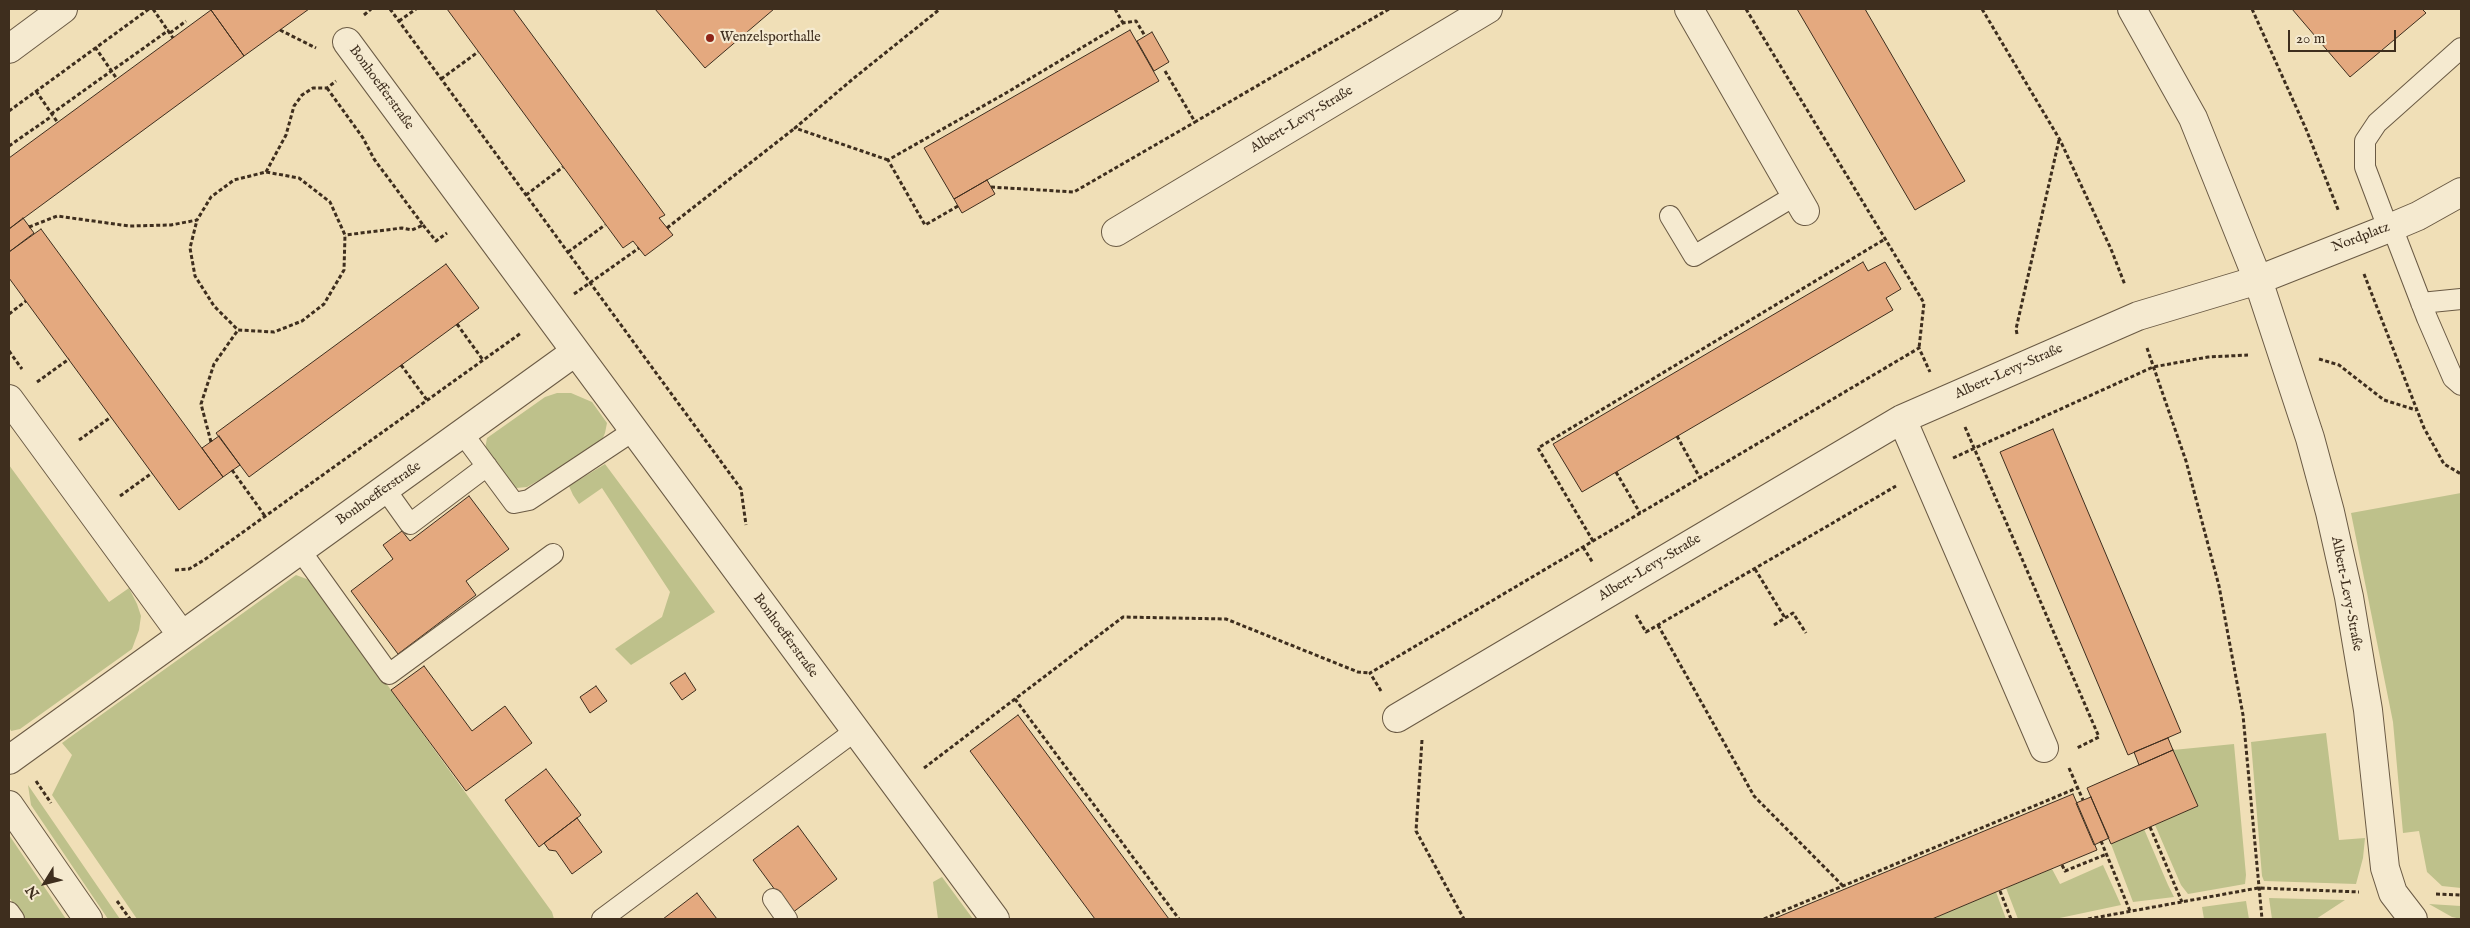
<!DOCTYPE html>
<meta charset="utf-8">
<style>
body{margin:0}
#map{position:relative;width:2470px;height:928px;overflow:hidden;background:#f0dfb7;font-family:"IM FELL English",serif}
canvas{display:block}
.frame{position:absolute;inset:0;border:10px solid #3e2e1e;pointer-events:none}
.north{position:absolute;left:20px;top:858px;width:50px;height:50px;-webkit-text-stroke:4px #f5ead0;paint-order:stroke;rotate:234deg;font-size:14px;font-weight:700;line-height:20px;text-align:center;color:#3e2e1e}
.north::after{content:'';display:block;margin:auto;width:18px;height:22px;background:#3e2e1e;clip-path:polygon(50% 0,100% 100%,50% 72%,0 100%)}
.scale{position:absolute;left:2288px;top:30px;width:108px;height:22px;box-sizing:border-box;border:2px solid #3e2e1e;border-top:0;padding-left:6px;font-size:15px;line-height:18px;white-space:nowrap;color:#3e2e1e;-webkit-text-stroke:4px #f5ead0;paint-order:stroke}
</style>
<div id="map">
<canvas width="2470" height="928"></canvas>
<div class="frame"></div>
<div class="north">N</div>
<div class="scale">20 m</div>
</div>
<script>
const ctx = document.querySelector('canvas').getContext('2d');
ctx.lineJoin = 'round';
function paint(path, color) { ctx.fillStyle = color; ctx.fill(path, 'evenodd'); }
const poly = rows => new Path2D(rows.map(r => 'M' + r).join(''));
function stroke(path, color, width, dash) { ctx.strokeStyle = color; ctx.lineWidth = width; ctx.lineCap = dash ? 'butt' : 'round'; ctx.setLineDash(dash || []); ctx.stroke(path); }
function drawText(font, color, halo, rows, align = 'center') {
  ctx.font = font + ' "IM FELL English",serif'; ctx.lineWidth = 4.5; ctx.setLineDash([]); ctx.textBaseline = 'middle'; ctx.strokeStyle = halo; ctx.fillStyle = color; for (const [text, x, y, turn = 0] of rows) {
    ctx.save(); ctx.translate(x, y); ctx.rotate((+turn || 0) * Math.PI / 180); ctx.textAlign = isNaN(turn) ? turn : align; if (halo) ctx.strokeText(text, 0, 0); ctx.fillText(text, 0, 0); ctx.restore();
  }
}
const green = poly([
 [557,393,571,393,592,402,607,423,605,433,600,445,527,487,516,488,505,482,485,449,487,438,545,397],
 [605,464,715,612,631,665,615,649,662,617,670,592,602,488,579,504,573,495,569,486],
 [9,465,109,602,129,588,137,604,141,616,139,630,132,649,20,729,11,731,9,727],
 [2461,493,2461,888,2442,886,2427,872,2419,831,2403,833,2393,722,2351,513],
 [296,575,312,581,552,912,554,919,137,919,52,795,72,755,62,743],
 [2326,733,2339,840,2365,838,2363,858,2356,884,2264,881,2262,876,2251,742],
 [2234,744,2246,875,2245,884,2188,894,2181,885,2155,825,2198,806,2173,750],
 [28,785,120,919,108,919,31,805],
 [2144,829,2168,885,2174,897,2133,902,2111,844],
 [9,835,66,919,24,919,9,897],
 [2103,865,2121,905,2055,919,2018,919,2006,888,2052,869,2060,884],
 [942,877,973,919,938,919,933,882],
 [1996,892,2006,919,1938,919,1937,917],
 [2269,898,2345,900,2316,919,2272,919],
 [2246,901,2249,919,2204,919,2202,907],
 [2429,904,2461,906,2461,919,2452,917]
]);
const building = poly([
 [212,9,309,9,244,56,211,10,212,9],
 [447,9,513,9,665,215,659,218,673,235,645,256,633,241,623,248,447,9],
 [655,9,774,9,705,68,655,9],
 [1797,9,1865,9,1965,181,1915,210,1797,9],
 [2292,9,2422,9,2426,13,2350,77,2292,9],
 [211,10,244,56,9,229,9,158,211,10],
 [1130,30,1159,81,954,199,924,148,1130,30],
 [1152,32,1169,62,1154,71,1137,41,1152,32],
 [987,180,995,194,962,213,954,199,987,180],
 [23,218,34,233,9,252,9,229,23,218],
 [41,229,223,477,179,510,9,278,9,252,41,229],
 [1863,262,1868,271,1885,262,1901,289,1886,298,1893,310,1582,492,1553,444,1863,262],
 [446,264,479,308,249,477,216,433,446,264],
 [2053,429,2181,732,2128,755,2000,452,2053,429],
 [219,436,240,465,223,477,202,448,219,436],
 [469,496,509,549,466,581,476,595,398,654,351,591,393,559,383,545,402,531,410,541,469,496],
 [424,666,472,731,505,706,532,743,466,791,391,690,424,666],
 [685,673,696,690,682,700,670,683,685,673],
 [596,686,607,701,590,713,580,697,596,686],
 [1018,715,1169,919,1095,919,970,751,1018,715],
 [2168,738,2173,750,2139,765,2134,752,2168,738],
 [2173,750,2198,806,2111,844,2087,788,2173,750],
 [546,769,581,815,539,847,505,800,546,769],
 [2073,794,2097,850,1996,892,1932,919,1773,919,2073,794],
 [2091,797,2109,838,2094,845,2076,803,2091,797],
 [577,818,602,852,572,874,556,851,549,850,544,843,577,818],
 [798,826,837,879,792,913,753,860,798,826],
 [697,893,717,919,663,919,697,893]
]);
const path = poly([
 [153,9,173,38],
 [390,9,741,489,746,525],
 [1115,9,1123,23],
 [1746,9,1924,303,1919,348],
 [1982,9,2060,140,2111,249,2125,285],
 [2252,9,2306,129,2339,212],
 [364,15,371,9],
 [399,21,416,9],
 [280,30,316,48],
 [170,33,186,21],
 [95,47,117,79],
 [1165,71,1195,122,1389,9],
 [441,79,478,52],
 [327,88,363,138,374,159,423,225,412,230,402,228,345,235],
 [36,91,58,123],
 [9,111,149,9],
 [51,114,169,30],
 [9,146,52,116],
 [888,160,795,128,854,78,940,9],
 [266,172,286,135,294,106,302,95,313,88,327,88,336,81],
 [991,187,1074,192,1195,122],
 [526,195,563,167],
 [958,206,925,225,888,160,1006,93,1123,23,1136,21,1145,36],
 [423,225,436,241,447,233],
 [29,227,57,216,129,226,171,225,197,220,211,197,234,180,266,172,299,178,330,202,345,235,344,270,324,304,302,321,274,332,238,330,214,306,195,276,190,248,197,220],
 [667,228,795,128],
 [568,252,605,225],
 [2364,274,2424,428,2444,464,2461,474],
 [574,294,639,248],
 [9,314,26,301],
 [457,324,483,360],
 [2017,334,2016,329,2059,140],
 [2147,348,2186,461,2219,586,2243,715,2262,919],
 [9,351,22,369],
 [2319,359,2339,365,2384,400,2416,410],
 [401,365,427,400],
 [37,382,69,359],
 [1965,427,2099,737,2077,748],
 [1677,436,1700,478],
 [79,440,111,417],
 [211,442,201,404,214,364,238,330],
 [1953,458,2153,367,2208,357,2248,355],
 [232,470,265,516],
 [1616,472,1640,513],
 [120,496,152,473],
 [1593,541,1538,448,1885,239],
 [1583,547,1593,563],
 [1755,569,1785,618],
 [175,570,189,569,204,560,521,333],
 [1636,615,1646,632,1896,486],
 [1658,625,1754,796,1843,886],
 [1774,625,1793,613,1806,633],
 [1381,691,1370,673,1919,348,1930,372],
 [1015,699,1179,919],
 [1422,740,1416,831,1464,919],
 [924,768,1123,617,1226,619,1358,672,1370,673],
 [2069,768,2083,800],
 [36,781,51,803],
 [2150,827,2182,902],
 [2101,841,2130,911],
 [2062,865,2065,871,2107,854],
 [2000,891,2011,919],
 [2436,894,2461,895],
 [117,901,130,919],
 [1764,919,2077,788],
 [2088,919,2258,888,2359,892]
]);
const service = poly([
 [1670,216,1694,256,1796,195],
 [2392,227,2427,318,2453,378,2461,385],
 [2388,228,2365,167,2365,141,2377,123,2461,48],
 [2421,303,2461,299],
 [463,434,514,503,529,500,633,431],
 [385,489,410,524,487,466],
 [300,550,389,674,553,554],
 [773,899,787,919],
 [9,912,14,919],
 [602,919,855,731]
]);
const minor = poly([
 [1689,9,1805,211],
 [2132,9,2193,118,2258,280,2310,438,2330,512,2349,597,2368,710,2385,868,2393,893,2413,919],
 [347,42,995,919],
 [9,49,63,9],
 [1116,232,1488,9],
 [9,399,181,634],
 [1902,419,2044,748],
 [1397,718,1902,419,2138,316,2258,280,2392,227,2418,216,2461,192],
 [9,760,575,352],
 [9,805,88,919]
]);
const markers = [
 [710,38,5,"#8f2418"]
];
const poiNames = [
 ["Wenzelsporthalle",720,38]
];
const streetNames = [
 ["Bonhoefferstraße",381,88,54],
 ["Albert-Levy-Straße",1302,120,-31],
 ["Nordplatz",2361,238,-21],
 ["Albert-Levy-Straße",2009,372,-24],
 ["Bonhoefferstraße",379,494,-35],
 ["Albert-Levy-Straße",1650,568,-31],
 ["Albert-Levy-Straße",2346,594,79],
 ["Bonhoefferstraße",785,636,54]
];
paint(green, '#bec18b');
paint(building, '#e4a97f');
stroke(building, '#3e2e1e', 1);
stroke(service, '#6a5a44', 22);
stroke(minor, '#6a5a44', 30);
stroke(path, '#3e2e1e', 3, [4, 2.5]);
stroke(service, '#f5ead0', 20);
stroke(minor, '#f5ead0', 28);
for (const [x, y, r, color] of markers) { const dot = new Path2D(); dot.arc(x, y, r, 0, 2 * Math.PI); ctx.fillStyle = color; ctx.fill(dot); stroke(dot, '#f5ead0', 2); }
drawText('14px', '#3e2e1e', '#f5ead0', poiNames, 'left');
drawText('14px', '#3e2e1e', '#f5ead0', streetNames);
</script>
